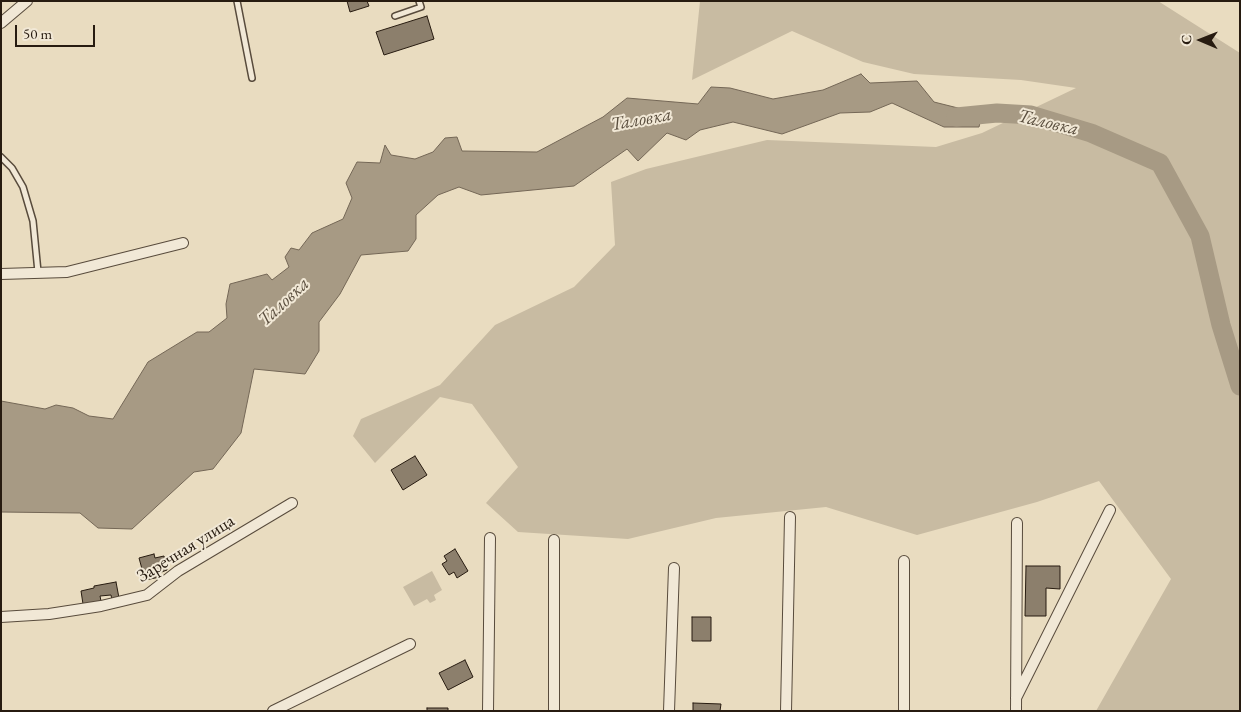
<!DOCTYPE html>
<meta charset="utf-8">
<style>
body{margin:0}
#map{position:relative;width:1241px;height:712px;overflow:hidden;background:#e9dcc0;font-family:"EB Garamond",serif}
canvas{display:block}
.frame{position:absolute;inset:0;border:2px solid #271b10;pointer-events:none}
.north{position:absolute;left:1176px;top:15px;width:50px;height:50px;-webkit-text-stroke:4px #f1e8d6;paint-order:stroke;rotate:271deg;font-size:14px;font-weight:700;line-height:20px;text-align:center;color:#271b10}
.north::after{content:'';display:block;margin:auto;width:18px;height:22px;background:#271b10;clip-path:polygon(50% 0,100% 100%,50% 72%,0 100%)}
.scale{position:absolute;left:15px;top:25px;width:80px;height:22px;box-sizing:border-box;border:2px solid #271b10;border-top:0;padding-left:6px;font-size:15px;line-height:18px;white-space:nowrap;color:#271b10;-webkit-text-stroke:4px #f1e8d6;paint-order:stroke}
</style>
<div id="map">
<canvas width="1241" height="712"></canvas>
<div class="frame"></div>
<div class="north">С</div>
<div class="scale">50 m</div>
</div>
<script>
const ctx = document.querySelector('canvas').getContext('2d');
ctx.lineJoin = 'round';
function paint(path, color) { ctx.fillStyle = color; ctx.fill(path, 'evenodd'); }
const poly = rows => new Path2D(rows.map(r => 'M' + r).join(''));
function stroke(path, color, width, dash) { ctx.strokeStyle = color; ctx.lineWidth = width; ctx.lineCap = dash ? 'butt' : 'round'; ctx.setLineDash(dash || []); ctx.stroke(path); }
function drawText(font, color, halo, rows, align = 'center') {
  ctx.font = font + ' "EB Garamond",serif'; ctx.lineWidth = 4; ctx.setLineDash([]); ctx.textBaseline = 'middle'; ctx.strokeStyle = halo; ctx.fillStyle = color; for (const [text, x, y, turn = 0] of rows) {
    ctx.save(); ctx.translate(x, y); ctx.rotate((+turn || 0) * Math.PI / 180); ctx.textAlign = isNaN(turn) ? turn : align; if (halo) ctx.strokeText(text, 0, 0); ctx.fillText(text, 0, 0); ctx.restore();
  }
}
const green = poly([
 [700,1,1158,1,1240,53,1240,711,1096,711,1171,579,1099,481,1037,502,917,535,826,507,716,518,628,539,518,532,486,503,518,467,472,404,440,397,375,463,353,436,361,419,440,385,495,325,574,287,615,245,611,182,646,169,767,140,936,147,982,133,1076,88,1021,80,914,74,863,62,792,31,692,80],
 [432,571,442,590,434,595,436,600,430,603,427,599,414,606,403,587]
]);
const water = poly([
 [861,74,870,83,917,81,934,102,982,114,979,127,944,127,892,103,870,112,840,113,782,134,733,122,700,130,686,140,667,133,638,161,627,149,574,186,481,195,459,187,438,195,416,215,416,239,408,251,361,255,340,294,319,322,319,351,305,374,254,369,241,433,213,469,194,472,132,529,98,528,80,513,1,512,1,401,45,409,56,405,73,408,89,416,113,419,148,362,197,332,209,332,227,318,226,304,230,284,267,274,272,280,289,267,285,257,291,248,299,250,312,233,343,219,352,198,346,183,357,162,380,163,385,145,391,155,415,159,433,152,445,138,457,137,462,151,537,152,603,117,627,98,698,104,711,87,730,88,773,99,823,90,861,74]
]);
const river = poly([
 [956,117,997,113,1031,115,1091,133,1160,163,1200,236,1221,325,1240,386]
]);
const building = poly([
 [347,1,367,1,369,6,350,12,347,1],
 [427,16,434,39,384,55,376,32,427,16],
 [415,456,427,475,403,490,391,470,415,456],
 [455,549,468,571,457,578,454,572,449,575,442,564,447,561,444,556,455,549],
 [154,554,155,558,164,556,167,570,159,573,160,577,145,580,139,558,154,554],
 [1026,566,1060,566,1060,589,1046,588,1046,616,1025,616,1026,566],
 [116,582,119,598,112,600,111,595,100,596,101,601,83,604,81,591,94,588,94,586,116,582],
 [692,617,711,617,711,641,692,641,692,617],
 [465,660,473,677,448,690,439,673,465,660],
 [693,703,721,704,720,711,693,711,693,703],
 [427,708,448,708,448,711,427,711,427,708]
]);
const service = poly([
 [237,1,252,78],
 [395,16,421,7,419,1],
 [1,157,12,168,23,187,33,221,38,272]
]);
const minor = poly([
 [1,23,27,1],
 [1,274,67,272,183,243],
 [1,617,49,614,101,606,147,595,178,571,292,503],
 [1016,698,1110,510],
 [273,711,410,644],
 [488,711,490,538],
 [554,711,554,540],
 [669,711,674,568],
 [786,711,790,517],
 [904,711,904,561],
 [1016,711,1017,523]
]);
const streetNames = [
 ["Заречная улица",186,549,-32]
];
const waterNames = [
 ["Таловка",641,120,-10],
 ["Таловка",1048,123,13],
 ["Таловка",284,302,-43]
];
paint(green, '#c8bba2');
paint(water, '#a79a84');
stroke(water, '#746756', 1);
stroke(river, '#a79a84', 19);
paint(building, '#8c7f6c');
stroke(building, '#271b10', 1);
stroke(service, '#584b3c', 8);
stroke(minor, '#584b3c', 12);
stroke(service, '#f1e8d6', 5);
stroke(minor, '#f1e8d6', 10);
drawText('18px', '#271b10', '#f1e8d6', streetNames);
drawText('italic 19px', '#5a4e3e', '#f1e8d6', waterNames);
</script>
